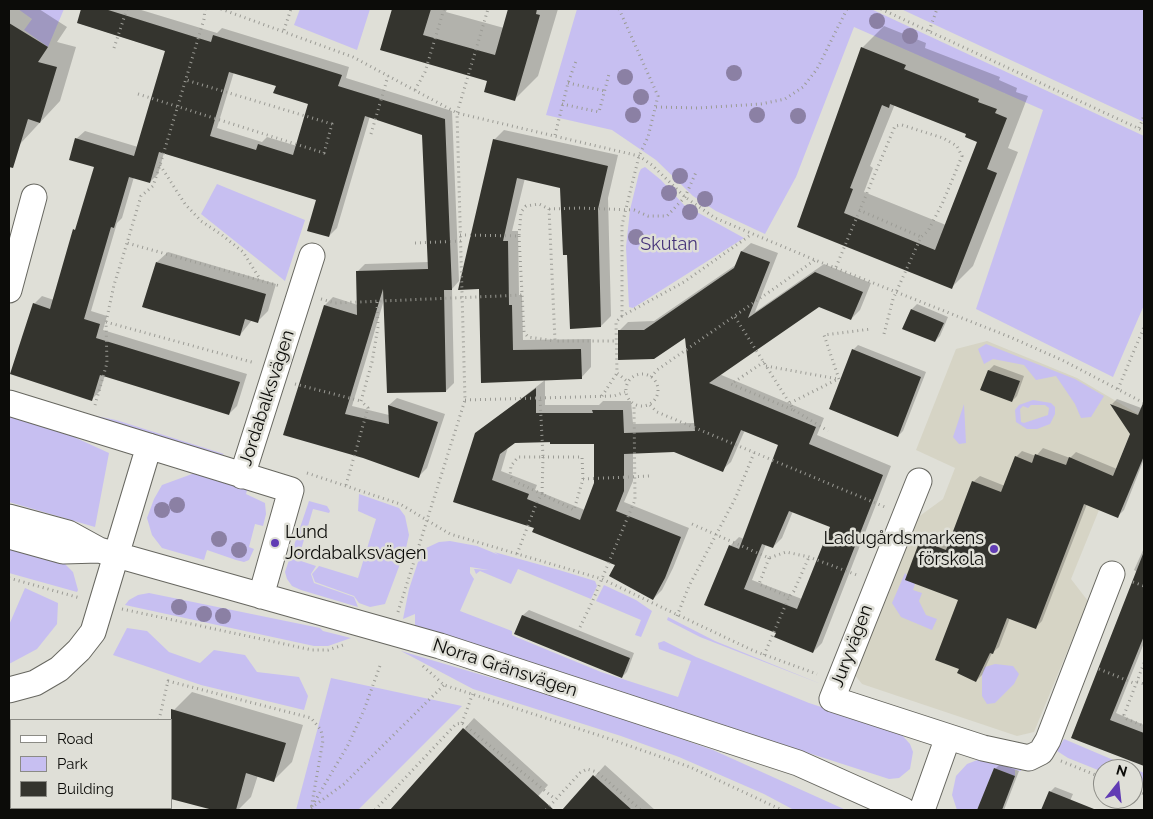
<!DOCTYPE html>
<meta charset="utf-8">
<style>
body{margin:0}
#map{position:relative;width:1153px;height:819px;overflow:hidden;background:#dfdfd7;font-family:Raleway,sans-serif}
canvas{display:block}
.frame{position:absolute;inset:0;border:10px solid #0c0c09;pointer-events:none}
.legend{position:absolute;left:10px;top:719px;width:162px;height:90px;box-sizing:border-box;background:#dfdfd7;border:1px solid #8b8b85;margin:0;padding:6px 9px;list-style:none;font-size:15px;color:#0c0c09}
.legend li{display:flex;align-items:center;gap:10px;height:25px}
.legend b{width:25px;border:1px solid #8b8b85}
.north{position:absolute;left:1093px;top:759px;width:50px;height:50px;box-sizing:border-box;background:#dfdfd7;border:1px solid #8b8b85;border-radius:50%;rotate:16deg;font-size:14px;font-weight:700;line-height:20px;text-align:center;color:#0c0c09}
.north::after{content:'';display:block;margin:auto;width:18px;height:22px;background:#613cb4;clip-path:polygon(50% 0,100% 100%,50% 72%,0 100%)}
</style>
<div id="map">
<canvas width="1153" height="819"></canvas>
<div class="frame"></div>
<ul class="legend">
<li><b style="height:6px;background:#fff"></b>Road</li>
<li><b style="height:14px;background:#c7bff1"></b>Park</li>
<li><b style="height:14px;background:#34342e"></b>Building</li>
</ul>
<div class="north">N</div>
</div>
<script>
const ctx = document.querySelector('canvas').getContext('2d');
ctx.lineJoin = 'round';
function paint(path, color) { ctx.fillStyle = color; ctx.fill(path, 'evenodd'); }
const poly = rows => new Path2D(rows.map(r => 'M' + r).join(''));
function stroke(path, color, width, dash) { ctx.strokeStyle = color; ctx.lineWidth = width; ctx.lineCap = dash ? 'butt' : 'round'; ctx.setLineDash(dash || []); ctx.stroke(path); }
function drawText(font, color, halo, rows, align = 'center') {
  ctx.font = font + ' Raleway,sans-serif'; ctx.lineWidth = 5; ctx.setLineDash([]); ctx.textBaseline = 'middle'; ctx.strokeStyle = halo; ctx.fillStyle = color; for (const [text, x, y, turn = 0] of rows) {
    ctx.save(); ctx.translate(x, y); ctx.rotate((+turn || 0) * Math.PI / 180); ctx.textAlign = isNaN(turn) ? turn : align; if (halo) ctx.strokeText(text, 0, 0); ctx.fillText(text, 0, 0); ctx.restore();
  }
}
const built = poly([
 [987,341,1077,378,1138,414,1071,579,1088,601,1034,732,1017,736,862,684,854,674,917,518,943,499,955,468,916,450,956,349]
]);
const green = poly([
 [18,9,64,9,48,47,24,30,32,19],
 [300,9,370,9,357,50,294,25],
 [577,9,871,9,1144,136,1144,305,1113,377,976,309,1043,110,854,27,796,177,765,234,716,211,693,196,656,160,612,130,546,115],
 [901,9,1144,9,1144,122],
 [645,167,661,180,684,205,744,238,633,308,629,307,626,247,630,210,639,173,641,169],
 [217,184,305,220,285,281,201,214],
 [986,344,1075,379,1104,396,1091,417,1081,418,1075,404,1056,376,1036,380,1024,365,993,359,984,364,978,349],
 [1033,400,1051,403,1055,407,1055,414,1050,424,1037,429,1027,429,1016,422,1015,410,1019,405],
 [1031,405,1045,405,1049,408,1048,415,1024,423,1021,422,1020,409,1023,406,1028,408],
 [964,404,966,443,959,444,953,437],
 [9,413,52,427,109,453,95,527,9,502],
 [96,416,116,420,224,454,219,457,95,420],
 [192,474,204,474,248,487,246,494,265,503,266,514,263,526,255,524,249,547,254,549,249,560,244,562,236,560,207,550,204,560,162,548,152,535,147,518,154,499,162,485],
 [359,494,399,508,405,516,409,535,406,548,385,604,370,607,359,603,354,596,315,582,312,574,319,566,358,578,376,519,358,511],
 [309,501,327,506,330,511,329,513,313,509,298,560,316,566,311,574,314,583,354,597,358,607,301,590,292,586,287,579,285,572],
 [450,541,477,546,499,555,494,552,559,570,595,581,597,586,591,599,518,569,511,584,480,571,476,574,474,569,489,570,470,567,470,573,474,579,460,611,512,631,512,635,516,637,601,672,678,697,691,661,659,649,658,643,664,641,696,657,809,703,900,733,910,744,913,752,910,769,899,778,889,779,415,626,415,614,403,619,409,589,420,556,424,549,439,542],
 [9,545,63,562,73,572,78,590,77,592,9,573],
 [905,573,915,584,913,590,922,593,919,601,926,615,937,619,932,630,901,617,892,603],
 [604,585,636,600,652,611,641,637,635,635,641,620,596,601],
 [25,588,58,603,57,624,37,649,9,664,9,625],
 [149,593,320,628,323,631,351,638,328,646,314,646,125,605,129,600,138,595],
 [668,617,715,641,821,684,700,637,667,620],
 [127,628,147,631,169,652,200,663,214,650,245,655,257,672,299,677,308,696,304,710,201,685,113,655],
 [401,651,590,707,676,737,713,750,846,810,794,810,764,794,679,757,621,736,473,689],
 [995,664,1013,666,1019,674,1014,684,995,703,987,704,982,696,982,675,985,667],
 [331,678,462,706,358,810,296,810],
 [1064,739,1144,773,1144,788,1133,784,1133,769,1103,769,1103,772,1068,758,1057,751],
 [980,759,1021,766,1021,771,1015,770,1015,776,994,768,978,809,980,810,957,810,952,795,956,776,967,764]
]);
const shadow = poly([
 [11,9,39,9,67,27,57,42,76,47,60,101,20,144,9,141,9,11],
 [82,9,138,9,217,33,222,28,349,67,346,78,452,111,459,281,452,289,454,383,446,391,384,300,352,406,389,415,389,405,397,398,445,414,427,468,419,476,364,457,285,434,325,305,333,297,358,305,357,272,365,264,429,262,424,134,370,116,337,228,329,236,318,200,164,153,158,174,150,182,134,177,122,218,117,223,91,311,107,316,103,330,247,374,237,406,229,414,105,375,100,391,92,399,34,304,42,296,54,300,96,166,76,139,85,131,138,147,166,51,78,23],
 [234,72,277,85,310,103,297,146,267,137,262,142,217,128],
 [393,9,447,9,446,12,504,28,510,9,558,9,538,76,515,99,489,81,381,49],
 [884,26,926,43,925,48,1000,77,999,80,1017,88,1016,92,1028,96,1008,148,1018,152,973,266,952,287,799,226,862,48],
 [895,104,968,133,979,141,946,225,864,192,873,168,870,166],
 [504,130,618,155,608,198,611,316,601,326,569,253,561,187,525,178,512,231,518,231,519,295,522,295,523,340,591,339,591,367,581,378,482,382,494,140],
 [751,243,778,253,755,312,824,264,871,283,860,310,851,319,819,306,719,374,824,418,817,435,891,466,822,643,813,652,777,632,705,604,730,546,739,537,744,539,779,444,745,430,731,462,722,470,675,450,633,452,633,481,624,502,689,528,673,568,662,590,653,599,617,565,535,527,455,501,476,434,545,380,545,405,599,405,603,401,631,401,633,424,695,423,686,336,619,331,628,322,654,321,737,264,742,251],
 [515,442,595,443,595,483,585,510,535,490,537,485,501,471,508,447],
 [793,511,832,526,802,599,752,580,766,544,773,547,782,538],
 [168,252,276,284,268,311,257,322,252,320,240,335,157,262],
 [917,304,948,317,940,336,935,341,912,309],
 [858,345,926,372,903,431,898,436,853,350],
 [994,365,1024,376,1017,396,1012,401,982,390,989,370],
 [1117,399,1144,409,1144,459,1124,510,1118,516,1087,504,1042,621,1036,627,1010,618,999,647,992,653,982,675,976,681,960,599,921,541,927,535,950,544,973,482,980,476,1005,486,1016,457,1022,451,1036,456,1043,448,1070,458,1076,452,1117,469,1131,434,1112,404],
 [1144,548,1144,643,1116,713,1144,725,1144,765,1072,737,1137,572,1134,570],
 [529,610,634,653,627,672,622,677,516,634,523,615],
 [192,692,303,725,292,762,274,780,258,775,251,797,238,810,217,810,171,797,171,722,174,710],
 [474,718,548,785,526,810,394,810,393,809],
 [9,748,11,749,11,775,9,774],
 [1000,764,1019,771,1004,810,979,809,995,769],
 [605,765,655,810,564,810],
 [9,787,11,788,11,808,85,808,95,810,9,810],
 [1055,787,1073,794,1066,810,1043,810,1050,792]
]);
const building = poly([
 [81,9,105,9,211,42,213,35,342,75,338,86,445,119,452,290,444,290,446,392,387,393,383,289,345,414,389,424,388,405,438,422,419,478,363,458,283,435,324,305,357,315,356,271,428,269,422,135,365,116,329,237,307,231,316,200,159,152,150,183,129,177,114,228,111,227,84,319,100,324,96,338,240,382,229,415,100,375,92,401,10,374,33,303,50,309,73,229,75,230,94,167,69,160,75,138,134,156,165,51,77,23],
 [229,72,276,86,273,93,308,104,293,155,258,144,256,150,210,136],
 [392,9,431,9,423,35,495,55,508,9,537,9,536,14,540,15,515,101,484,92,487,81,380,50],
 [9,23,48,47,38,62,57,67,40,123,28,119,13,168,9,167],
 [861,47,906,65,904,69,979,99,978,102,997,109,995,113,1007,118,987,169,997,173,952,289,797,227],
 [890,104,966,134,965,137,977,142,935,250,844,213,853,189,850,188,882,105,889,108],
 [493,139,608,166,598,209,601,327,570,329,567,255,563,255,560,188,517,178,503,241,508,241,509,305,512,305,513,350,581,349,582,379,481,383,479,289,458,290],
 [741,251,770,262,748,318,815,272,863,292,851,320,819,307,709,383,816,427,809,444,883,475,813,653,774,637,776,633,704,605,729,545,739,549,778,445,741,430,723,472,674,452,624,454,624,491,616,511,681,537,665,578,653,600,609,576,615,565,532,532,534,528,453,502,475,433,536,388,536,413,593,413,592,410,623,410,624,433,695,431,685,338,654,359,618,360,618,330,644,330,734,268],
 [550,442,550,444,594,444,594,483,580,520,527,499,529,494,492,480,500,454,515,443],
 [789,511,830,527,797,609,744,589,762,544,773,548],
 [156,262,266,294,258,323,245,319,240,336,142,307],
 [911,309,944,323,935,342,902,329],
 [852,349,921,377,898,437,829,409],
 [988,370,1020,381,1012,402,980,390],
 [1144,401,1144,456,1118,518,1084,504,1036,629,1007,618,993,654,990,653,976,682,957,673,959,669,935,660,958,600,905,580,920,540,946,550,972,481,1001,492,1015,456,1032,463,1035,454,1066,465,1069,457,1113,476,1130,434,1110,404,1138,415],
 [1143,554,1144,636,1110,720,1144,733,1144,766,1071,738],
 [522,615,630,658,622,678,514,634],
 [171,709,286,743,274,782,246,773,236,810,213,810,171,799],
 [463,728,501,762,554,810,390,810],
 [994,768,1015,776,1002,810,977,810],
 [593,775,632,810,562,810],
 [1049,791,1094,809,1094,810,1041,810]
]);
const path = poly([
 [205,9,204,19,160,165,153,186,141,196,127,243,280,286],
 [221,9,353,57,457,113,639,156,652,165,685,197,715,218,815,260,1010,337,1064,361,1144,403],
 [619,9,658,96,648,137,639,156,622,225,622,316,684,282,752,234],
 [881,9,1144,131],
 [284,30,291,9],
 [929,31,937,9],
 [114,48,127,9],
 [568,83,605,91],
 [415,90,425,72,444,9],
 [138,94,324,153,332,124,186,80],
 [562,104,599,112,609,74],
 [656,107,698,108,761,104,785,99,803,87,817,69,847,9],
 [1139,128,1144,116],
 [371,134,388,76],
 [555,135,568,83,576,61],
 [160,165,185,204,201,221,222,235,243,252,260,279],
 [549,209,579,208,634,210,648,216,667,216,685,197,697,170],
 [859,210,921,237],
 [460,235,519,236,521,212,526,206,539,204,549,209,555,341,614,341],
 [519,236,524,332,528,337,555,341],
 [415,243,461,241],
 [836,267,895,126,902,125,943,138,957,146,962,156,943,202,928,231,921,237,893,299,884,334],
 [321,299,335,303,523,295],
 [622,316,616,322,617,373,628,382],
 [735,317,794,410,828,431],
 [106,322,255,363],
 [764,362,731,384,793,410],
 [766,366,838,379],
 '626 390a16 16 0 1 1 32 0a16 16 0 1 1-32 0Z',
 [651,377,657,370,815,260],
 [839,379,824,335,871,329],
 [295,384,361,401],
 [1118,389,1144,327],
 [602,396,617,373],
 [465,400,614,396,625,392],
 [790,403,838,379],
 [95,405,107,363,106,322,114,285,127,243],
 [650,405,657,412,885,507],
 [543,457,582,457,583,479,574,510,542,494,543,457],
 [307,473,400,504,450,534,602,579,754,651,817,674],
 [583,479,650,476],
 [346,485,368,408,361,401,372,362,378,327,377,301],
 [692,524,769,558,786,552,809,557,857,575],
 [517,554,537,502,542,494,514,481,510,476,511,466,518,457,543,457,540,398],
 [769,558,759,584,789,597],
 [9,578,80,598],
 [1133,582,1144,586],
 [122,609,312,650,328,650,346,644],
 [398,612,465,400,457,113,488,9],
 [677,616,689,586,736,497,754,453],
 [580,627,593,600,635,500,634,405],
 [764,655,789,597,794,591,809,557],
 [1144,663,1124,715,1127,719,1144,726],
 [423,666,444,685,604,737,690,767,782,810],
 [1099,669,1136,684],
 [1137,682,1144,684],
 [159,720,168,681,311,718,321,730,323,740,311,809],
 [462,723,473,693],
 [1061,761,1103,778],
 [9,784,11,785],
 [1133,789,1144,794],
 [312,806,348,745,364,710,381,663],
 [100,808,114,810,123,808],
 [162,808,171,810],
 [311,808,344,784,444,685],
 [141,810,142,808],
 [375,810,456,724,462,723,555,799],
 [546,810,580,773,587,769,597,772,641,810]
]);
const minor = poly([
 [9,290,34,197],
 [9,403,291,490,261,596],
 [242,476,312,256],
 [919,481,832,699,983,748,1029,758,1041,752,1048,740,1112,574],
 [9,517,68,533,99,550,440,646,798,763,903,810],
 [9,536,63,551,99,550],
 [9,690,35,683,59,669,79,650,93,632,149,446],
 [922,810,948,737]
]);
const trees = [
 [877,21],
 [910,36],
 [734,73],
 [625,77],
 [641,97],
 [633,115],
 [757,115],
 [798,116],
 [680,176],
 [669,193],
 [705,199],
 [690,212],
 [636,237],
 [177,505],
 [162,510],
 [219,539],
 [239,550],
 [179,607],
 [204,614],
 [223,616]
];
const markers = [
 [275,543,5,"#613cb4"],
 [994,549,5,"#613cb4"]
];
const parkNames = [
 ["Skutan",669,245]
];
const streetNames = [
 ["Jordabalksvägen",267,398,-72],
 ["Juryvägen",852,646,-69],
 ["Norra Gränsvägen",505,668,18]
];
const poiNames = [
 ["Lund",285,533],
 ["Jordabalksvägen",285,554],
 ["Ladugårdsmarkens",984,539,"right"],
 ["förskola",984,560,"right"]
];
paint(built, '#d6d4c5');
paint(green, '#c7bff1');
paint(shadow, '#0003');
paint(building, '#34342e');
stroke(minor, '#676760', 27);
stroke(path, '#9b9b95', 3, [1, 4]);
stroke(minor, '#fff', 25);
ctx.fillStyle = '#8b80a4';
for (const [x, y] of trees) { ctx.beginPath(); ctx.arc(x, y, 8, 0, 2 * Math.PI); ctx.fill(); }
for (const [x, y, r, color] of markers) { const dot = new Path2D(); dot.arc(x, y, r, 0, 2 * Math.PI); ctx.fillStyle = color; ctx.fill(dot); stroke(dot, '#dfdfd7', 2); }
drawText('18px', '#46337a', '#dfdfd7', parkNames);
drawText('18px', '#0c0c09', '#dfdfd7', streetNames);
drawText('18px', '#0c0c09', '#dfdfd7', poiNames, 'left');
</script>
